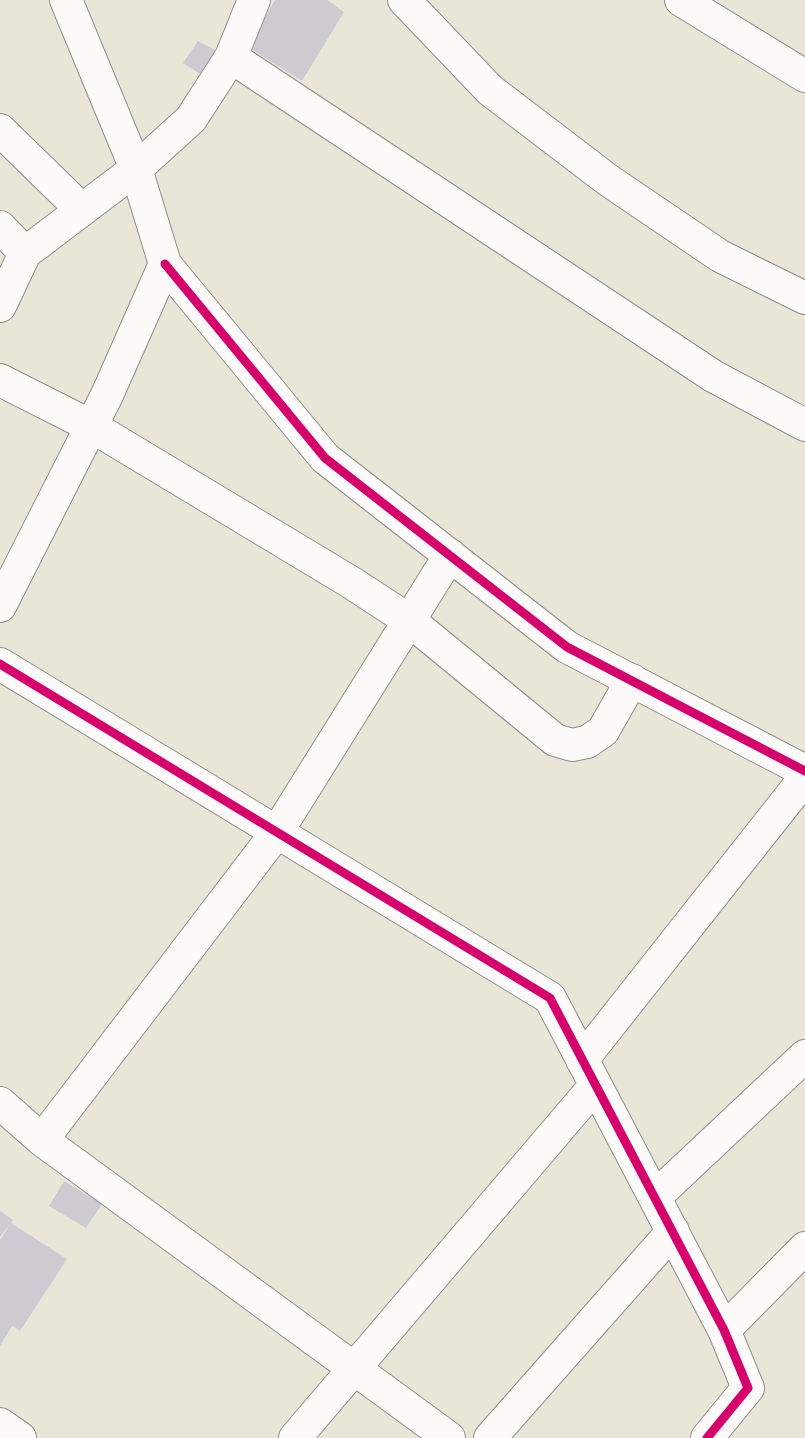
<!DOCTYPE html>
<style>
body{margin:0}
canvas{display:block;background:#e9e6d8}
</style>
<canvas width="805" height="1438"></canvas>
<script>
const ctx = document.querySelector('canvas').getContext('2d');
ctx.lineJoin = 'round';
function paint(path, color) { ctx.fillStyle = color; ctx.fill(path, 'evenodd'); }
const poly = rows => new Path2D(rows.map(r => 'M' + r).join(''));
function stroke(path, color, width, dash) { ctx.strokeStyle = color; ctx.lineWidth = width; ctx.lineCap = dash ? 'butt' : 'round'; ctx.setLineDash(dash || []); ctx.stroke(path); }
const building = poly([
 [275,0,327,0,344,12,302,81,248,47],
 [198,41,217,51,203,76,183,63],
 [64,1181,102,1204,86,1228,49,1206],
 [0,1211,13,1220,0,1237],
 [11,1223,67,1259,20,1331,12,1326,0,1346,0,1240]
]);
const minor = poly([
 [404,0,490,90,608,180,720,256,805,298],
 [681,0,805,76],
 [231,57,713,376,805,425],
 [0,130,82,210],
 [0,227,25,253],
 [165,264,325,458,567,647,805,771],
 [0,306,25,253,136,169,191,119,231,57,254,0],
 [0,380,91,426,352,583,410,621,555,740,572,745,587,742,603,731,632,680],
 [0,606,107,395,165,264,136,169,66,0],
 [0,664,550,998,724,1330,748,1388,707,1438],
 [582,1060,805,778],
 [0,1103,42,1140,449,1438],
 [42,1140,277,832,450,555],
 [656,1196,805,1056],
 [724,1330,805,1248],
 [0,1424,20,1438],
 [295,1438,595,1086],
 [490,1438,673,1231]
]);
const cycleway = poly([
 [165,264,325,458,567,647,805,771],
 [0,664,550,998,724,1330,748,1388,707,1438]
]);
paint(building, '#cecad2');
stroke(minor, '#8f8e8a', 34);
stroke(minor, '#fcfbf9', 32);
stroke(cycleway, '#d6006c', 9);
</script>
